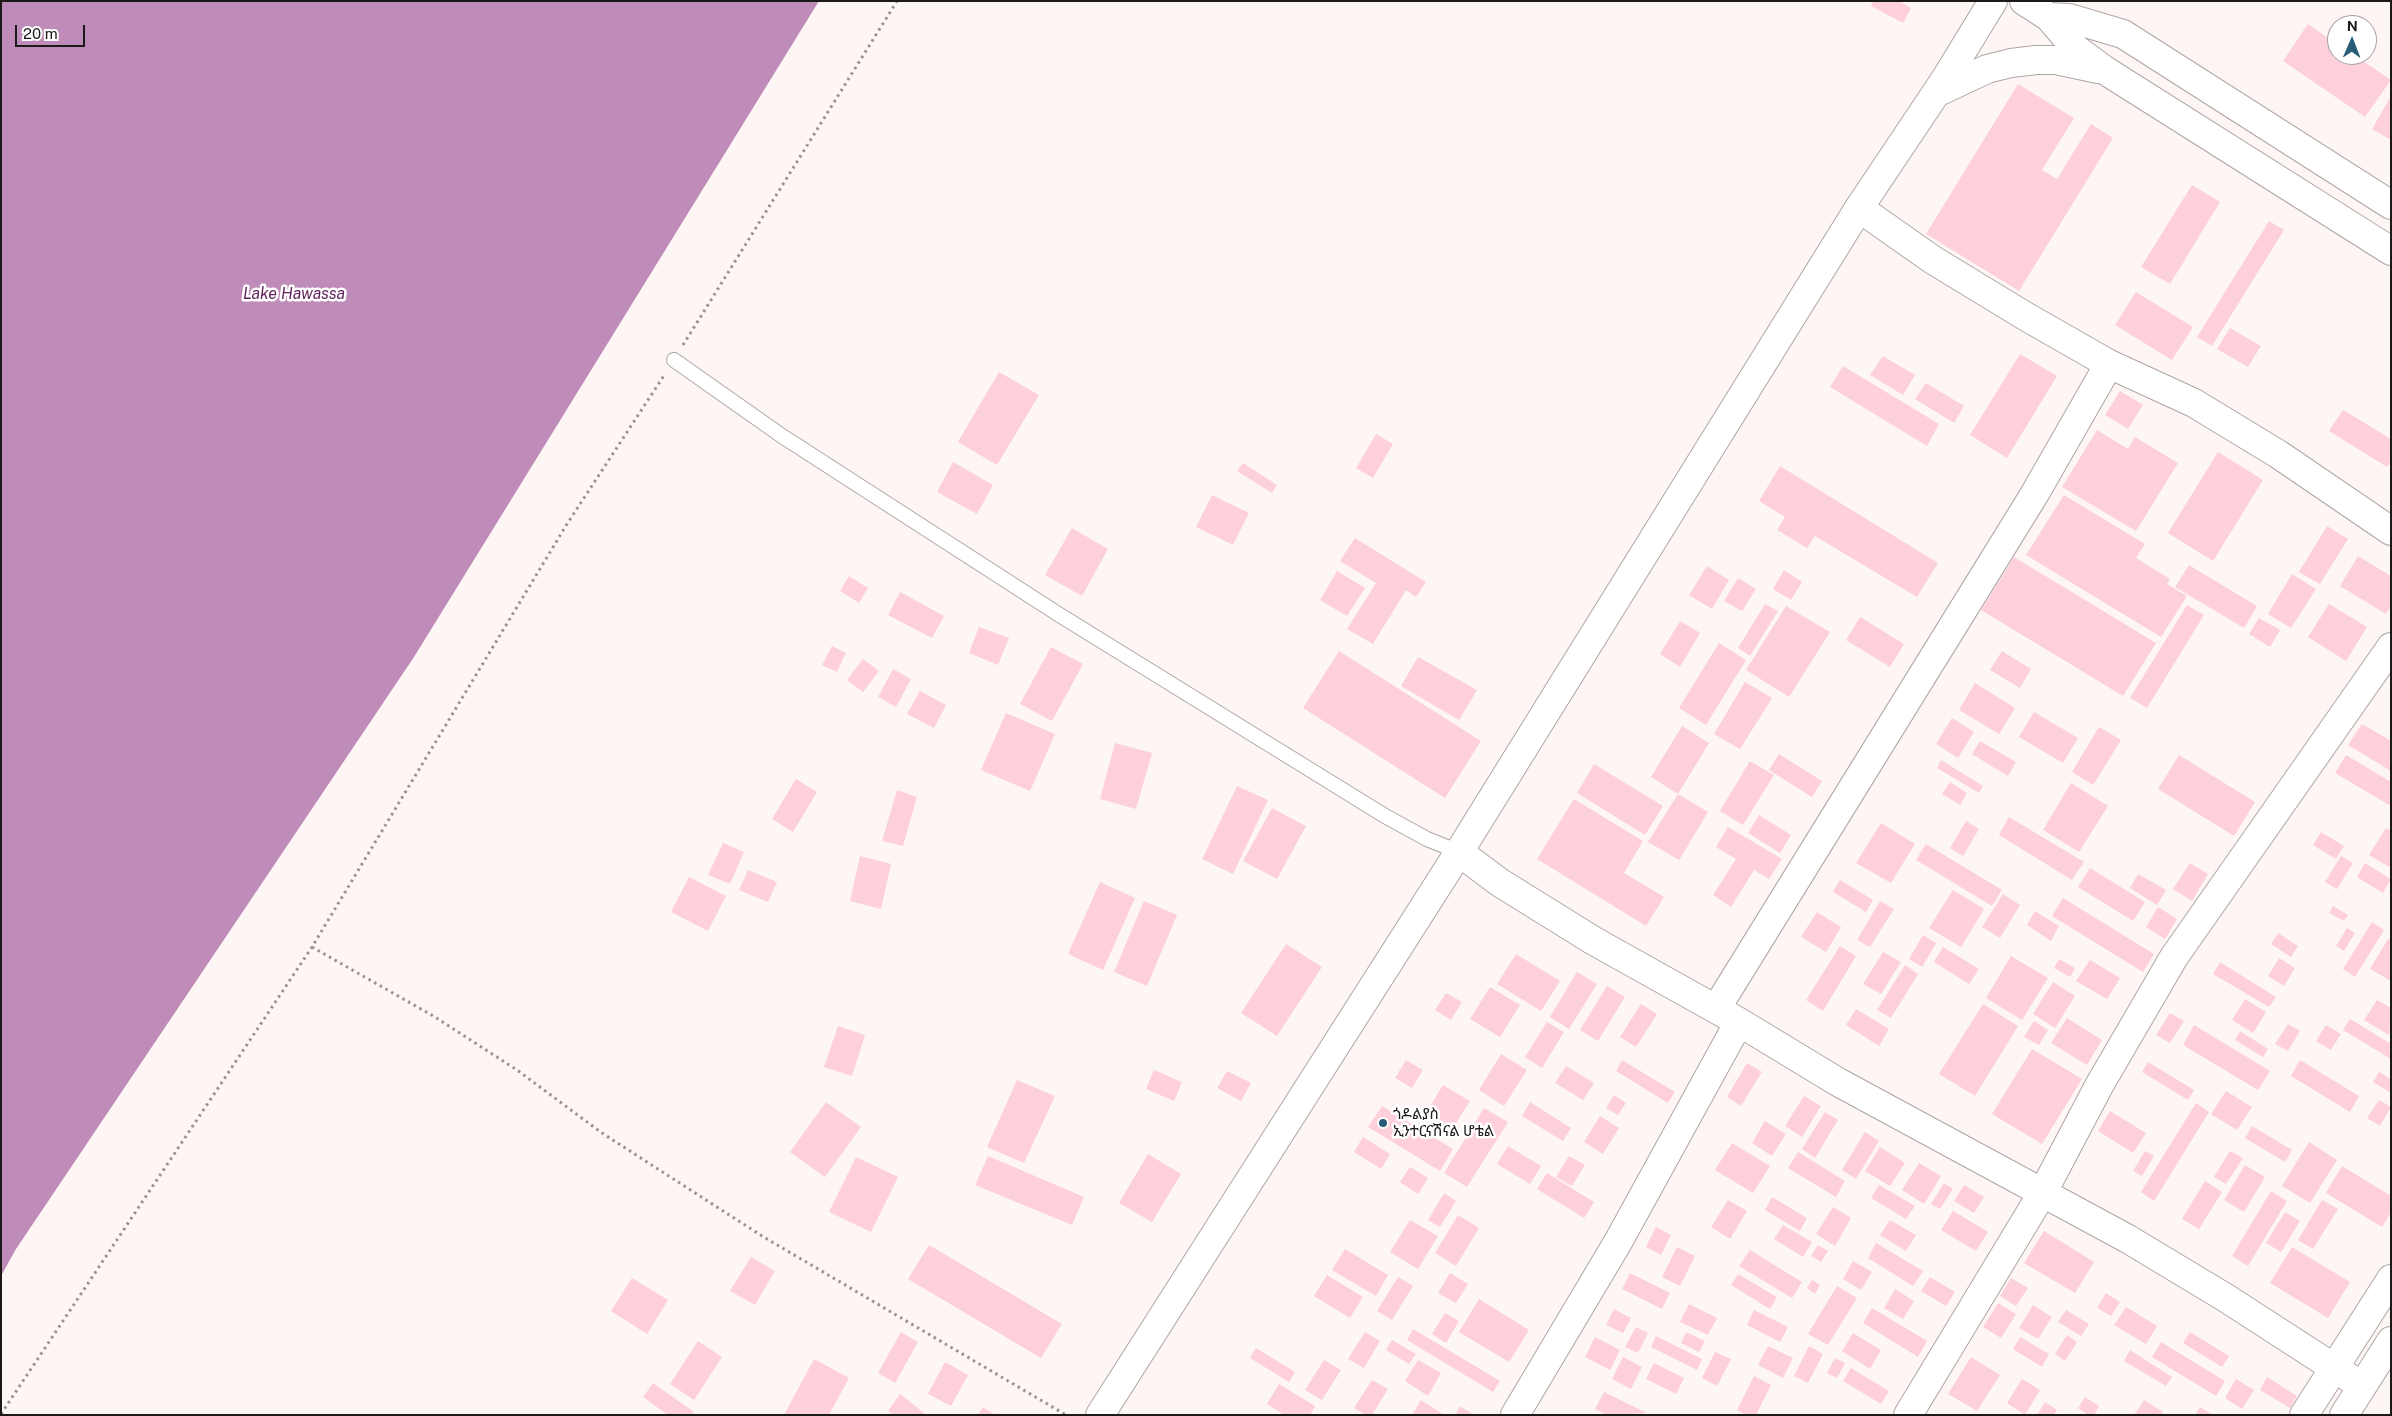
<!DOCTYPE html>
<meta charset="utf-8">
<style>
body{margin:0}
#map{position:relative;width:2392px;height:1416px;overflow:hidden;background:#fef6f4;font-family:"Public Sans",sans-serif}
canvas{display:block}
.frame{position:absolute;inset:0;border:2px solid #1c1919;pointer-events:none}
.north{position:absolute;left:2327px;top:15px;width:50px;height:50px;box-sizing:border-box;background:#fff;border:1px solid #a4a3a3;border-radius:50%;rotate:1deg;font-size:14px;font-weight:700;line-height:20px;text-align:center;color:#1c1919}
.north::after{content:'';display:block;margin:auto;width:18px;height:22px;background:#295c79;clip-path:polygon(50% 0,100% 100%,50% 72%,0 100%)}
.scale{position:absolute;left:15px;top:25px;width:70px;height:22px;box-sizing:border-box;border:2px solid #1c1919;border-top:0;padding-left:6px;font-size:15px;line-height:18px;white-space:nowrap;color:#1c1919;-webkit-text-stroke:4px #fff;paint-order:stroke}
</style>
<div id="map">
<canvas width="2392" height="1416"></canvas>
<div class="frame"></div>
<div class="north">N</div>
<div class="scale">20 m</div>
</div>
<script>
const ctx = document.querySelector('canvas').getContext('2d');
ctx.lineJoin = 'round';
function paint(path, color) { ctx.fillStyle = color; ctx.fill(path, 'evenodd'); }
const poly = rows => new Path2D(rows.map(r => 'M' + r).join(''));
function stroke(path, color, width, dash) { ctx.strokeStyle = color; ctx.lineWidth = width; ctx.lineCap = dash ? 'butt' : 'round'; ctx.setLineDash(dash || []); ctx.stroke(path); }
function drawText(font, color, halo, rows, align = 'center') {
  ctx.font = font + ' "Public Sans","Noto Sans Ethiopic",sans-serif'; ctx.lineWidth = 5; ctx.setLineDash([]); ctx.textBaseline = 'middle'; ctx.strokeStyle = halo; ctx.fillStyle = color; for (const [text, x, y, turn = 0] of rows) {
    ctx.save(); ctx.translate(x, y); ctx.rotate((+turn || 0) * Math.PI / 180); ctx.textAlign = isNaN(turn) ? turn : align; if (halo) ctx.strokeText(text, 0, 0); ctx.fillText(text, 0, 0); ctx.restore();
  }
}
const water = poly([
 [1,1,819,1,414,657,16,1249,1,1276]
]);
const building = poly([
 [1873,1,1899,1,1911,8,1903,23,1871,6],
 [2308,24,2337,44,2337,55,2354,55,2391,80,2365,117,2283,61],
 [2018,84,2074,118,2042,170,2057,179,2091,124,2113,138,2019,291,1926,234],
 [2391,96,2391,140,2372,129],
 [2192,185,2220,202,2170,284,2141,267],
 [2269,221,2284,230,2212,346,2197,337],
 [2136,292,2193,327,2172,360,2115,325],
 [2230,328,2261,346,2248,367,2217,349],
 [2020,354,2057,376,2007,458,1970,435],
 [1883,356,1915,375,1903,395,1870,375],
 [1843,366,1939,424,1927,446,1830,387],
 [999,372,1039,395,997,465,958,442],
 [1926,383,1964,406,1954,423,1915,399],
 [2120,391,2143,405,2128,429,2105,415],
 [2343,410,2391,439,2391,461,2387,467,2329,431],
 [2097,430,2128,449,2135,437,2178,463,2136,531,2062,487],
 [1376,434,1393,444,1373,478,1356,468],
 [2218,452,2263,480,2213,561,2168,533],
 [953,462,993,485,977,514,937,492],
 [1243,463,1277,485,1272,493,1237,471],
 [1780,466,1938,563,1917,597,1815,536,1807,548,1777,530,1785,517,1759,501],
 [1212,495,1249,513,1233,545,1196,527],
 [2064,495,2145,544,2136,558,2170,579,2167,584,2187,596,2161,637,2026,555],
 [2327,526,2348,539,2320,584,2299,572],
 [1072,528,1108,549,1082,596,1045,575],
 [1355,538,1426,582,1416,597,1406,590,1373,644,1347,629,1376,583,1340,561],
 [2358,556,2391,576,2391,606,2386,614,2340,586],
 [2014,557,2156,643,2123,696,1981,610],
 [2189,565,2257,606,2244,628,2175,587],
 [1707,566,1729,580,1712,609,1689,595],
 [1784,570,1802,582,1791,600,1773,589],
 [1337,571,1365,588,1347,616,1320,600],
 [2292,574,2316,589,2291,628,2268,614],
 [849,576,868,588,859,603,840,591],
 [1738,578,1756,589,1742,611,1724,601],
 [900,592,944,616,932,638,888,615],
 [1765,604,1778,611,1750,656,1738,648],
 [2329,604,2367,627,2346,661,2308,637],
 [2187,605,2204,615,2147,708,2130,698],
 [1786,606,1830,632,1789,697,1746,670],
 [1860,617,1904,644,1890,667,1846,640],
 [2259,618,2280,630,2270,647,2249,634],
 [1680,621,1700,633,1680,667,1660,654],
 [979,627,1009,638,998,665,969,653],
 [1719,643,1746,660,1706,725,1679,708],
 [832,646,846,653,837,672,822,665],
 [1051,647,1083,664,1052,721,1020,704],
 [1339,651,1481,741,1445,798,1303,708],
 [2002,651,2031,669,2020,688,1990,670],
 [1418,657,1477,690,1459,720,1401,686],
 [863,659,879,671,863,692,847,680],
 [893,669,911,679,896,707,878,697],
 [1745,682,1772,698,1740,749,1714,734],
 [1975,683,2015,708,1999,734,1959,710],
 [920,691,946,705,934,728,907,714],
 [2034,712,2078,738,2063,763,2019,737],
 [1006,713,1055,734,1030,791,981,770],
 [1952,718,1974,732,1958,758,1936,744],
 [2362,724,2391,741,2391,771,2348,745],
 [1682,726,1709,743,1678,794,1651,777],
 [2099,727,2121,740,2093,785,2072,772],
 [1980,741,2016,762,2008,776,1972,754],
 [1115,743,1152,753,1136,809,1100,799],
 [1779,754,1822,781,1812,797,1769,770],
 [2179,755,2255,802,2234,836,2158,789],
 [2346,755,2391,782,2391,806,2335,773],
 [1941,760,1983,786,1979,793,1937,768],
 [1750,761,1774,775,1743,825,1720,811],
 [1594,764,1663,806,1645,835,1577,793],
 [796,779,817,792,793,832,772,819],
 [1950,782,1967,793,1960,805,1942,794],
 [2071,783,2108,806,2079,852,2043,830],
 [1237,786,1268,800,1233,874,1202,859],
 [897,790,917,797,903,846,882,841],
 [1678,794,1708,812,1679,860,1648,842],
 [1574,799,1643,841,1624,873,1664,897,1646,926,1537,859],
 [1272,808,1306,826,1277,879,1243,861],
 [1759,815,1791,835,1780,853,1748,833],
 [2009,817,2084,862,2072,880,1999,835],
 [1966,821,1979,829,1963,856,1950,848],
 [1881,823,1915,844,1891,883,1856,863],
 [1728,827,1782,859,1769,879,1754,870,1731,907,1713,895,1736,859,1716,847],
 [2386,828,2391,831,2391,868,2369,855],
 [2321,832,2344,846,2336,859,2313,845],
 [723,843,744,852,730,884,708,875],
 [1926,844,2002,890,1992,906,1916,860],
 [860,856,891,864,881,909,850,901],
 [2341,856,2353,863,2337,889,2325,882],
 [2190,863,2208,874,2192,901,2173,889],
 [2365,863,2391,879,2383,893,2357,877],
 [2090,868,2145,902,2133,921,2078,887],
 [748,870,777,882,768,902,739,890],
 [2138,874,2166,890,2157,905,2130,888],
 [689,877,726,896,708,931,671,912],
 [1840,880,1873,900,1866,912,1833,892],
 [1100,882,1135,898,1103,970,1068,954],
 [1953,890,1984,909,1961,947,1929,928],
 [2003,894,2020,905,2000,938,1982,927],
 [2063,898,2154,954,2143,972,2052,916],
 [1144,901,1177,915,1147,986,1114,972],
 [1880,901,1894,909,1870,947,1857,940],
 [2333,906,2348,915,2344,921,2329,913],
 [2158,907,2177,919,2165,939,2146,927],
 [2035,911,2059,926,2051,941,2027,925],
 [1817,912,1841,927,1826,952,1801,937],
 [2372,922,2384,930,2355,977,2343,969],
 [2347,928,2355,933,2344,951,2336,946],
 [2278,933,2298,946,2291,957,2271,944],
 [1923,935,1936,943,1922,967,1909,959],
 [2388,939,2391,941,2391,981,2370,969],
 [1286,944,1322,967,1277,1036,1241,1013],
 [1840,946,1856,956,1823,1011,1806,1000],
 [1943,947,1979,969,1969,984,1934,962],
 [1883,952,1901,962,1881,994,1863,984],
 [1516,954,1560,981,1541,1011,1497,984],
 [2011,956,2048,978,2022,1020,1986,998],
 [2279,958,2295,968,2284,986,2268,976],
 [2059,959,2075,968,2070,977,2054,968],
 [2090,960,2120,978,2107,999,2076,981],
 [2220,962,2276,997,2269,1007,2213,974],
 [1905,965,1918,974,1891,1018,1877,1010],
 [1577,972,1597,984,1569,1029,1550,1017],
 [2053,982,2075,996,2055,1028,2033,1014],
 [1607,986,1625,997,1598,1041,1580,1030],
 [1490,987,1520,1005,1500,1037,1470,1019],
 [1446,993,1462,1002,1451,1020,1435,1010],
 [2245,999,2266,1012,2253,1033,2232,1020],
 [2377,1000,2391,1008,2389,1035,2364,1020],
 [1641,1004,1657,1014,1636,1047,1620,1037],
 [1983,1004,2018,1026,1975,1096,1939,1074],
 [1856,1009,1889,1029,1879,1046,1846,1025],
 [2170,1013,2184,1021,2170,1043,2156,1035],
 [2067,1018,2102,1040,2087,1065,2051,1043],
 [2350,1019,2391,1044,2391,1059,2343,1030],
 [2034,1021,2048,1030,2039,1045,2024,1037],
 [1547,1022,1564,1032,1542,1068,1525,1057],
 [2288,1024,2300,1031,2288,1051,2275,1044],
 [2194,1025,2270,1071,2258,1090,2183,1045],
 [2326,1025,2341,1034,2331,1050,2316,1041],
 [838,1026,865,1035,852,1076,824,1067],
 [2240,1031,2268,1049,2263,1057,2235,1040],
 [2032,1049,2082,1079,2042,1144,1992,1114],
 [1501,1054,1527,1070,1504,1106,1479,1090],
 [1406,1060,1423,1070,1412,1088,1395,1078],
 [1622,1060,1675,1092,1668,1103,1616,1071],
 [2300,1060,2359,1096,2350,1112,2291,1076],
 [2148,1062,2194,1090,2188,1100,2142,1072],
 [1747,1063,1762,1072,1741,1106,1727,1097],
 [1566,1066,1594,1083,1583,1100,1555,1083],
 [1154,1070,1182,1082,1174,1101,1146,1089],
 [1227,1071,1251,1083,1241,1101,1217,1088],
 [2379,1072,2391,1079,2391,1093,2373,1082],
 [1017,1080,1055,1096,1024,1163,987,1147],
 [1443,1085,1470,1101,1451,1131,1425,1115],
 [2226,1091,2252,1107,2237,1130,2211,1114],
 [1614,1095,1626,1103,1618,1115,1606,1108],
 [1804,1096,1821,1106,1802,1137,1785,1126],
 [2379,1100,2391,1107,2380,1126,2367,1118],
 [826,1102,861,1127,825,1177,790,1152],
 [1530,1102,1571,1128,1563,1141,1522,1116],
 [2196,1103,2209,1112,2154,1201,2141,1192],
 [1382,1106,1453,1149,1440,1171,1368,1127],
 [1484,1108,1508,1122,1467,1187,1444,1173],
 [2110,1111,2146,1133,2133,1153,2098,1131],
 [1825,1112,1838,1120,1815,1158,1802,1149],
 [1600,1116,1619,1128,1603,1154,1584,1142],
 [1765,1121,1786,1134,1772,1156,1752,1143],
 [2252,1126,2292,1150,2285,1162,2245,1138],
 [1865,1132,1879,1141,1856,1179,1842,1170],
 [1363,1137,1390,1154,1381,1169,1354,1152],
 [2309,1142,2337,1160,2310,1203,2282,1186],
 [1732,1143,1770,1166,1753,1193,1715,1170],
 [1508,1146,1541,1166,1530,1184,1497,1164],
 [1880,1147,1905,1163,1890,1186,1865,1171],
 [2145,1151,2154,1156,2142,1176,2133,1171],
 [2230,1151,2243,1158,2226,1184,2214,1177],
 [1798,1152,1845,1181,1836,1197,1788,1168],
 [1148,1154,1181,1174,1152,1222,1119,1203],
 [988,1156,1084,1197,1072,1225,975,1185],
 [1569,1156,1585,1165,1572,1186,1556,1177],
 [856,1157,898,1177,871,1232,829,1212],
 [1919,1163,1941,1176,1924,1204,1902,1190],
 [2245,1165,2265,1177,2244,1212,2224,1200],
 [2342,1166,2391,1196,2391,1212,2382,1227,2326,1193],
 [1410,1167,1428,1178,1418,1194,1400,1182],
 [1547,1173,1594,1202,1584,1218,1537,1189],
 [2205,1181,2222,1192,2199,1229,2182,1219],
 [1944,1183,1953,1189,1940,1209,1931,1204],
 [1879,1185,1915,1206,1906,1219,1871,1198],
 [1964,1185,1984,1197,1974,1213,1954,1201],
 [2271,1191,2287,1201,2248,1266,2232,1256],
 [1444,1193,1456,1201,1440,1227,1428,1220],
 [1772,1197,1807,1218,1800,1231,1765,1210],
 [1728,1200,1747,1211,1730,1239,1711,1227],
 [2322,1200,2338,1209,2313,1249,2298,1240],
 [1833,1207,1851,1218,1835,1246,1816,1234],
 [1953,1211,1988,1232,1976,1251,1941,1230],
 [2285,1212,2300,1221,2281,1252,2266,1243],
 [1458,1215,1479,1228,1456,1266,1435,1253],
 [1410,1220,1438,1236,1418,1269,1390,1252],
 [1890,1220,1916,1235,1906,1251,1880,1235],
 [1783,1225,1812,1242,1803,1257,1774,1239],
 [1656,1227,1671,1235,1661,1255,1646,1247],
 [2044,1231,2094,1262,2075,1293,2024,1263],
 [1876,1243,1923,1271,1913,1286,1868,1258],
 [929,1245,1062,1324,1041,1358,908,1279],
 [1818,1245,1828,1251,1821,1262,1811,1256],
 [1677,1247,1695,1256,1680,1286,1662,1277],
 [2292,1247,2350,1282,2328,1318,2270,1283],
 [1345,1249,1388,1275,1376,1296,1332,1270],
 [1750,1250,1802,1282,1792,1298,1739,1266],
 [751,1257,775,1271,755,1305,730,1291],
 [1853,1261,1872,1272,1861,1290,1843,1279],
 [1450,1273,1468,1284,1456,1303,1438,1293],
 [1630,1273,1670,1293,1662,1309,1622,1289],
 [1738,1274,1777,1297,1770,1309,1731,1285],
 [1327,1275,1363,1297,1350,1318,1314,1296],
 [1398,1277,1413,1286,1392,1320,1377,1311],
 [1930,1277,1955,1292,1946,1306,1921,1291],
 [632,1278,668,1300,647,1334,611,1311],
 [2011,1278,2028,1288,2016,1306,2000,1296],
 [1812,1280,1820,1285,1815,1294,1807,1288],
 [1837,1286,1857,1298,1828,1345,1808,1334],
 [1895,1289,1914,1301,1903,1319,1884,1308],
 [2106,1293,2120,1302,2111,1316,2097,1308],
 [1479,1299,1529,1330,1509,1362,1459,1332],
 [1998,1303,2016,1314,2001,1338,1983,1327],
 [1689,1304,1717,1318,1708,1335,1680,1322],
 [2033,1305,2052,1317,2038,1339,2019,1328],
 [2126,1307,2157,1326,2146,1344,2114,1325],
 [1872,1308,1927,1341,1918,1357,1863,1323],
 [1614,1309,1631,1318,1623,1333,1606,1325],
 [1754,1310,1788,1327,1780,1342,1747,1325],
 [2066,1310,2089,1324,2081,1336,2058,1322],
 [1445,1313,1459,1321,1446,1343,1432,1334],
 [1636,1327,1648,1333,1638,1353,1625,1347],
 [1413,1329,1500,1381,1493,1392,1407,1340],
 [901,1332,918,1342,895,1383,878,1373],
 [1365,1332,1380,1341,1364,1368,1348,1359],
 [1686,1332,1705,1341,1699,1352,1681,1343],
 [2190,1332,2229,1356,2222,1367,2183,1343],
 [1853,1333,1881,1350,1870,1369,1842,1351],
 [2067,1335,2077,1342,2065,1361,2055,1354],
 [1656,1336,1702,1359,1697,1370,1651,1347],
 [1595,1337,1620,1350,1610,1370,1585,1357],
 [2020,1337,2049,1354,2042,1367,2013,1349],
 [1392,1340,1416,1354,1409,1364,1386,1350],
 [698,1341,722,1357,694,1400,670,1384],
 [2161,1342,2225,1381,2216,1396,2152,1357],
 [1768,1346,1793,1358,1783,1378,1758,1365],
 [1809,1346,1823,1354,1808,1383,1794,1376],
 [1256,1348,1295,1372,1289,1382,1250,1358],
 [2130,1350,2172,1377,2166,1386,2124,1361],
 [1715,1352,1731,1359,1717,1386,1702,1378],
 [1623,1357,1642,1367,1631,1389,1612,1379],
 [1971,1357,2000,1375,1977,1411,1948,1394],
 [1835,1358,1845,1363,1837,1378,1827,1373],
 [814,1359,849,1378,829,1415,784,1415],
 [1324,1360,1341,1370,1322,1400,1305,1390],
 [1418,1360,1441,1373,1428,1396,1405,1381],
 [945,1362,968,1375,951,1406,928,1394],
 [1654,1363,1684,1378,1676,1394,1646,1379],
 [1851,1368,1889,1391,1881,1404,1843,1381],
 [1754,1376,1771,1385,1756,1415,1746,1415,1737,1410],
 [2267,1377,2297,1396,2290,1408,2260,1390],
 [2022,1379,2040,1390,2025,1415,2007,1403],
 [2236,1379,2254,1390,2242,1409,2225,1398],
 [1372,1380,1388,1389,1372,1415,1366,1415,1354,1408],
 [653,1383,694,1412,692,1415,668,1415,643,1397],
 [1279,1384,1315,1406,1310,1415,1284,1415,1267,1404],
 [1604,1392,1647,1413,1607,1415,1595,1409],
 [900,1394,924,1413,923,1415,893,1415,888,1411],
 [2085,1397,2099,1406,2094,1415,2088,1415,2078,1408],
 [1421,1400,1444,1415,1412,1415],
 [2144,1400,2163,1412,2161,1415,2134,1415],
 [2045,1402,2057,1410,2054,1415,2037,1415],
 [1460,1406,1474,1415,1455,1415],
 [983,1407,995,1415,978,1415],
 [2200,1407,2213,1415,2195,1415]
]);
const path = poly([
 [683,345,897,1],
 [312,947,435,1017,517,1070,602,1133,762,1236,1066,1415],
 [1,1414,312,947,567,524,665,374]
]);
const service = poly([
 [674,360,782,436,1058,614,1385,816,1427,839,1459,852]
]);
const minor = poly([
 [1859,208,1933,260,2025,316,2109,364,2194,403,2278,454,2391,531],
 [1459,852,1499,882,1594,941,1739,1022,1838,1082,2128,1239,2226,1298,2362,1386],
 [1716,1009,2034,495,2109,364],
 [1515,1415,1618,1242,1739,1022],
 [1908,1415,2043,1192,2100,1084,2174,957,2391,647],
 [2304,1415,2391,1279],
 [2344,1415,2391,1341]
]);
const secondary = poly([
 [2024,1,2049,17,2076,49,2106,71,2391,251],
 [2049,17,2069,18,2123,34,2391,205],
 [1936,93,1987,69,2011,63,2036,60,2056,60,2098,69],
 [1100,1415,1459,852,1859,208,1946,78,1993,1]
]);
const markers = [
 [1383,1123,5,"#295c79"]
];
const poiNames = [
 ["ጎዶልያስ",1393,1114],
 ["ኢንተርናሽናል ሆቴል",1393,1131]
];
const waterNames = [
 ["Lake Hawassa",294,294]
];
paint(water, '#bf8bb8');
paint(building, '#fdd0db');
stroke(service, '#ada6a4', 16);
stroke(minor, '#ada6a4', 30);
stroke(secondary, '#ada6a4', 30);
stroke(path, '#989291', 3, [2.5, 4]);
stroke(service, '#fff', 14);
stroke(minor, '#fff', 28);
stroke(secondary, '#fff', 28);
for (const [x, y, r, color] of markers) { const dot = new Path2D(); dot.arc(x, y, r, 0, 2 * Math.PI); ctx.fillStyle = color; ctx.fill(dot); stroke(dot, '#fff', 2); }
drawText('15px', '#1c1919', '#fff', poiNames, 'left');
drawText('italic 16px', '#61235c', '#fff', waterNames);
</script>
